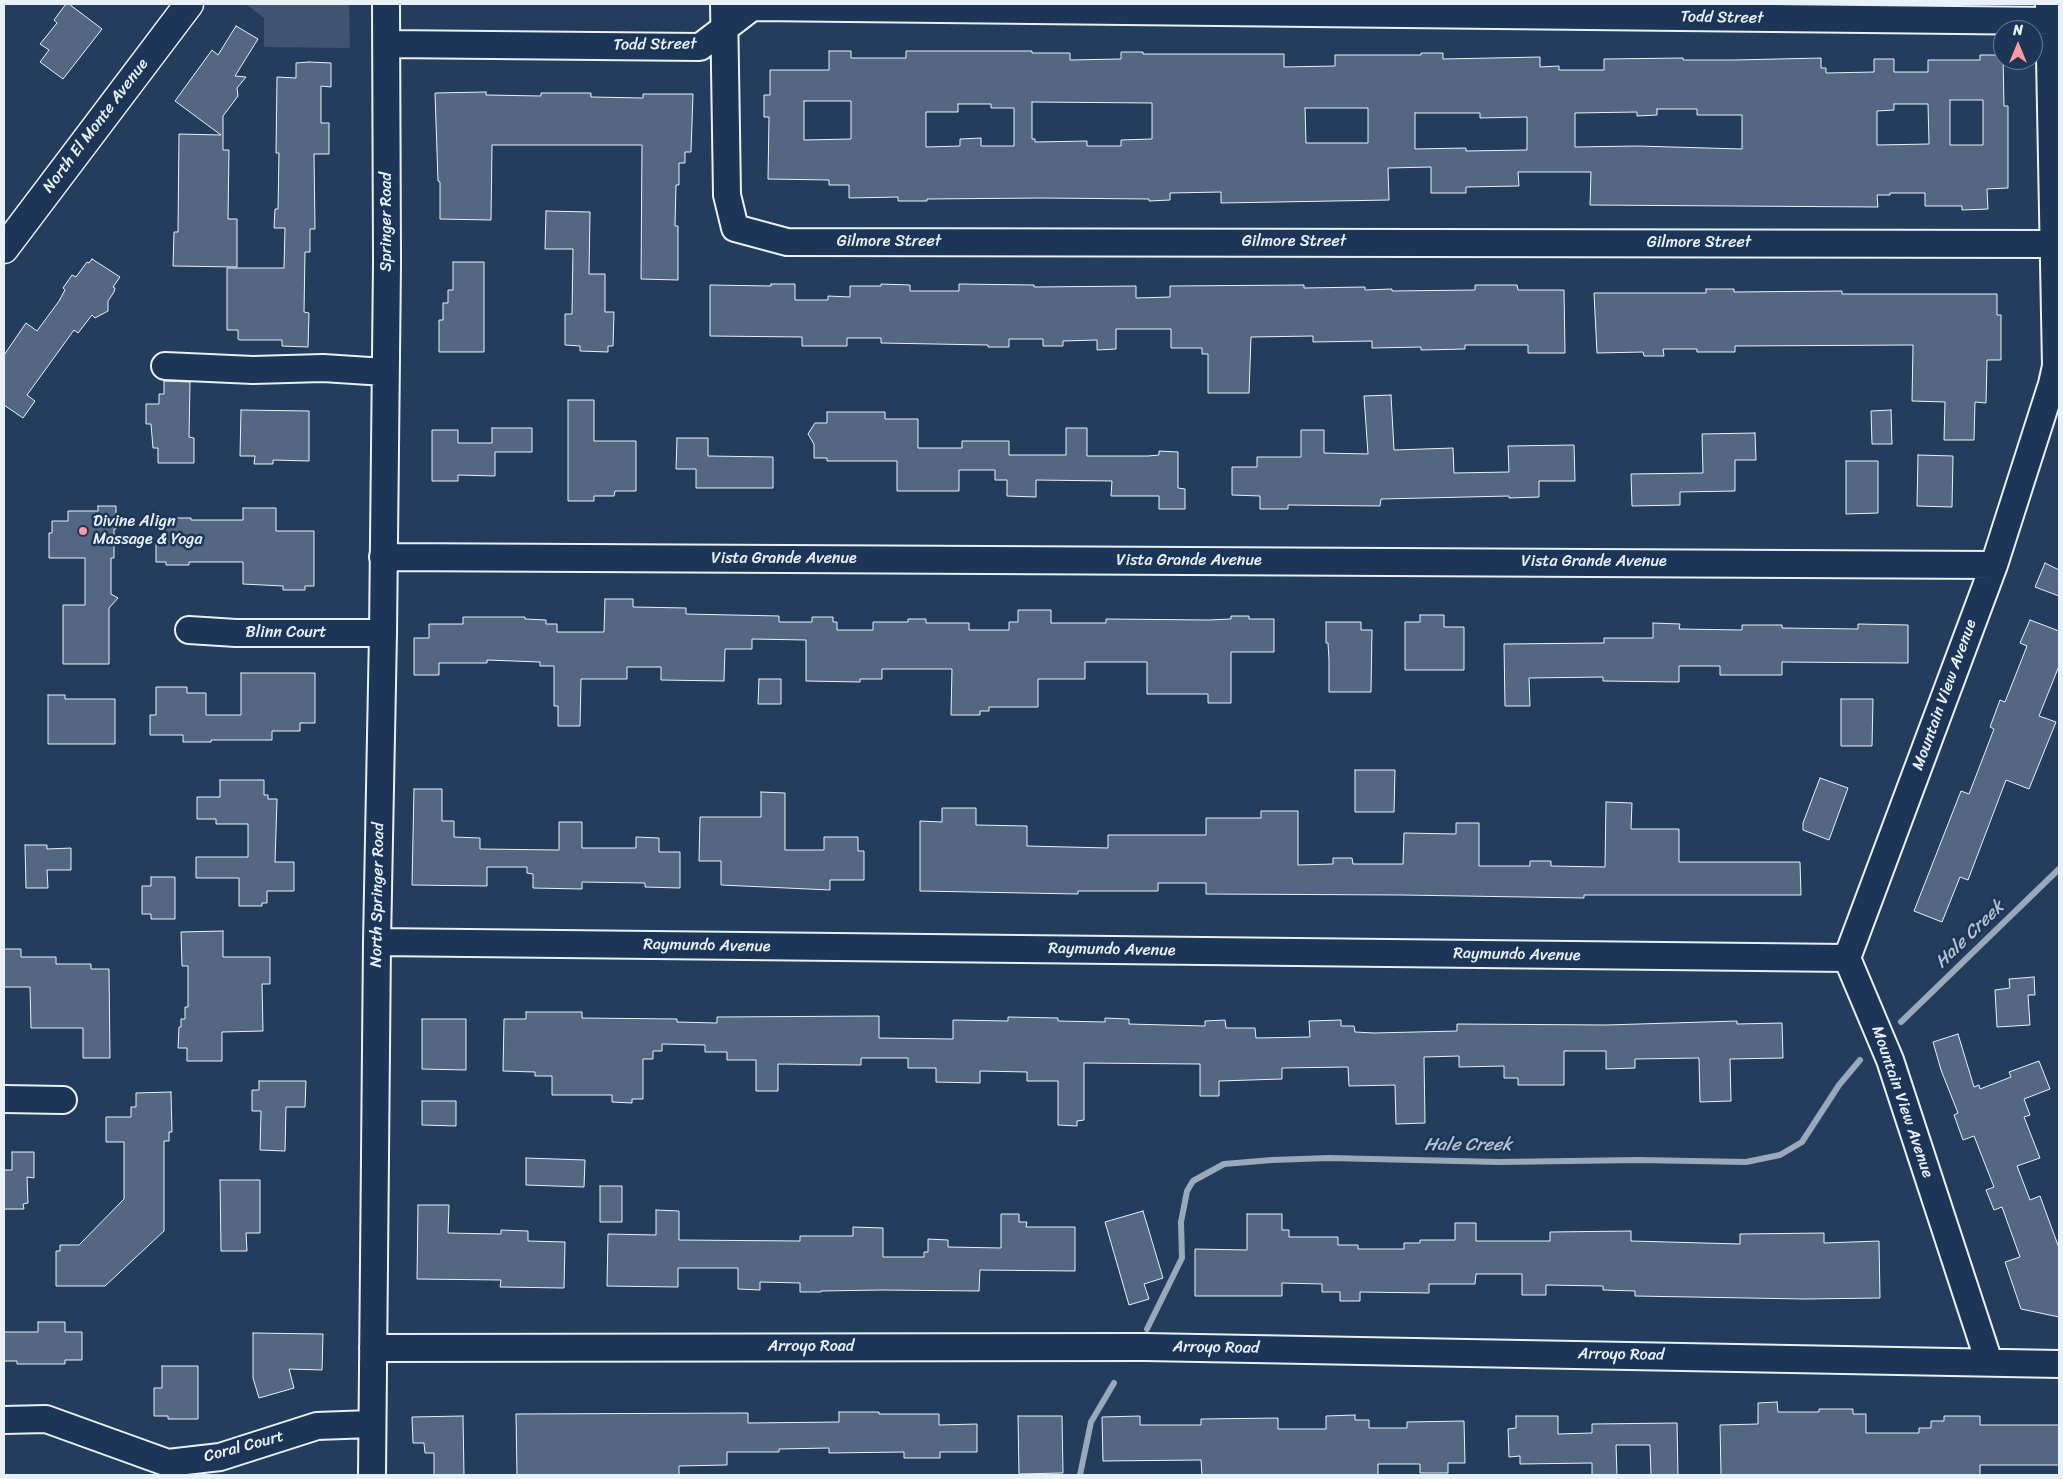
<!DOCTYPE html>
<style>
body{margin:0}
#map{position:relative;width:2063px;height:1479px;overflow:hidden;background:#253d5d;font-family:Sriracha,sans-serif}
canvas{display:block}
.frame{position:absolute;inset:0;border:5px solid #e8f1f8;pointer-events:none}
.north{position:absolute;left:1993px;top:20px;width:50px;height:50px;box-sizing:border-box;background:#1d3557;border:1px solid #6e8097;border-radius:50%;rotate:0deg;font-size:14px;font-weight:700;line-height:20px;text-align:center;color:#e8f1f8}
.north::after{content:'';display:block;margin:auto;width:18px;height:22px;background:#ff9aa2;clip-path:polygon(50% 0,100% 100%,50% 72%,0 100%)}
</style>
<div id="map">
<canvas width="2063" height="1479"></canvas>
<div class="frame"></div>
<div class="north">N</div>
</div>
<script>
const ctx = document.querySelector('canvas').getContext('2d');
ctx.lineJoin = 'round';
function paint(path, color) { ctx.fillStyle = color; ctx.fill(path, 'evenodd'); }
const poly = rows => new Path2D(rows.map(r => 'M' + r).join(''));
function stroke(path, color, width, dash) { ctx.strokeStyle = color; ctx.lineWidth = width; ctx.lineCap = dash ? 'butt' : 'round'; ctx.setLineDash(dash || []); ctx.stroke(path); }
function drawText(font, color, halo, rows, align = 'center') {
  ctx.font = font + ' Sriracha,sans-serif'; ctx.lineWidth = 5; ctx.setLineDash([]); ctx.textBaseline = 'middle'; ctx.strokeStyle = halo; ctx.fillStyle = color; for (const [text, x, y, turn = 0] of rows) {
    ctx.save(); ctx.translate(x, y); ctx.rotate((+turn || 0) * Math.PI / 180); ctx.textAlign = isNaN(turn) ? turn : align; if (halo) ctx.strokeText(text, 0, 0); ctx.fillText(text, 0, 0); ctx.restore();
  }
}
const green = poly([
 [246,4,349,4,350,48,264,47,264,18]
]);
const stream = poly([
 [1901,1022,2059,869],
 [1147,1329,1182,1258,1181,1222,1187,1191,1193,1181,1224,1164,1272,1160,1329,1158,1499,1162,1639,1160,1746,1162,1780,1155,1802,1142,1839,1085,1860,1060],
 [1080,1475,1091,1422,1114,1383]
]);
const building = poly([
 [66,4,69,4,102,29,63,79,40,62,49,50,40,44,57,23,54,20,66,4],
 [236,26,258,39,235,76,246,77,237,88,238,96,223,116,223,150,229,150,228,219,237,219,237,267,173,266,174,232,178,232,179,134,221,135,175,101,212,50,218,55,236,26],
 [829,51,851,51,851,58,906,58,906,51,1032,51,1032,53,1070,53,1070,60,1121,59,1121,52,1143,52,1143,54,1284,54,1284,67,1335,66,1335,55,1421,55,1421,53,1443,53,1443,59,1540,57,1540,67,1559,66,1559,70,1604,70,1604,59,1683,58,1683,60,1734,60,1821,58,1821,68,1826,68,1826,73,1874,72,1874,59,1894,59,1894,72,1928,72,1928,60,1980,60,1980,55,2003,55,2004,106,2008,106,2008,188,1987,189,1988,209,1962,210,1962,206,1925,206,1925,193,1890,193,1890,195,1877,195,1878,207,1590,205,1591,172,1518,172,1519,186,1466,187,1466,193,1431,193,1431,167,1388,168,1389,200,1221,203,1221,192,1170,193,1170,200,1149,201,1149,199,1042,198,927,199,927,201,898,201,898,197,849,198,849,185,829,185,829,180,768,179,769,117,764,117,764,95,770,95,770,70,829,70,829,51],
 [1950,100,1983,100,1983,145,1950,145,1950,100],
 [804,101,851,101,851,139,804,140,804,101],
 [1032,102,1152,103,1152,139,1121,140,1121,146,1087,146,1087,141,1035,142,1035,139,1032,139,1032,102],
 [958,104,991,104,991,108,1014,108,1014,146,981,146,981,138,960,139,960,146,926,147,926,112,958,112,958,104],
 [1894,104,1928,104,1929,144,1877,145,1877,111,1894,110,1894,104],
 [1305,108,1368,108,1368,143,1306,143,1305,108],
 [1657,109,1697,109,1697,115,1742,115,1742,149,1637,146,1575,147,1575,113,1637,112,1637,116,1657,115,1657,109],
 [1415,113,1480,113,1480,118,1527,117,1527,150,1466,151,1466,148,1415,149,1415,113],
 [309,62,331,63,331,87,321,86,321,123,329,123,329,154,314,154,315,229,310,229,310,252,305,252,304,312,309,313,308,347,282,346,282,340,240,340,238,339,238,330,227,330,227,268,284,268,285,228,274,228,275,209,278,209,279,153,276,153,277,77,296,78,296,63,309,62],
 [486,92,486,95,541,96,541,93,591,93,591,97,643,98,643,94,693,94,691,152,685,152,685,163,679,163,679,185,676,185,675,226,678,226,678,280,641,279,642,145,492,145,491,220,440,219,440,182,438,181,435,93,486,92],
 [546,211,590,212,589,274,605,274,605,312,614,312,613,346,608,346,608,352,580,351,580,346,565,345,565,314,572,314,573,249,545,249,546,211],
 [92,259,120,277,113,287,115,288,114,292,108,301,108,311,95,318,92,315,78,333,74,330,27,395,35,401,23,418,4,405,4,355,26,323,37,331,59,301,65,290,63,288,72,275,76,277,87,262,89,263,92,259],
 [453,262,484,262,484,352,439,352,439,320,443,320,443,303,448,303,448,290,453,290,453,262],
 [771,284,795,284,795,300,828,300,828,296,850,297,850,286,881,286,881,284,910,285,910,291,959,291,959,284,1034,285,1034,287,1136,286,1136,298,1170,297,1170,286,1304,285,1304,288,1365,287,1365,290,1392,289,1392,291,1475,290,1475,285,1517,285,1518,290,1564,290,1565,353,1528,353,1528,345,1465,345,1465,349,1421,350,1421,347,1372,348,1372,341,1313,342,1313,336,1251,337,1249,393,1208,393,1208,354,1202,354,1202,348,1171,348,1171,329,1116,329,1116,349,1097,350,1097,340,1063,341,1063,346,1043,346,1043,339,1009,339,1009,347,988,347,988,345,881,343,881,338,847,338,847,346,802,346,802,337,710,336,710,285,771,286,771,284],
 [1706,289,1734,289,1734,292,1842,291,1842,294,1997,294,1997,315,2001,315,2001,360,1987,360,1986,403,1975,402,1974,440,1944,440,1945,402,1912,401,1913,345,1735,346,1735,352,1697,352,1697,349,1663,349,1664,356,1644,356,1643,352,1597,353,1594,293,1706,293,1706,289],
 [164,381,190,382,189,437,194,438,194,463,158,463,158,448,153,448,151,424,146,424,146,404,159,404,159,394,164,394,164,381],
 [1391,395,1394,450,1453,448,1454,473,1509,472,1508,446,1574,445,1575,481,1539,481,1539,497,1509,498,1509,496,1381,499,1380,506,1288,505,1288,509,1260,509,1260,496,1232,495,1232,467,1257,467,1257,457,1301,457,1301,430,1324,430,1324,453,1368,454,1364,396,1391,395],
 [568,400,594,400,594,441,636,441,636,491,615,491,614,496,594,496,594,501,568,501,568,400],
 [241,410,309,411,309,461,273,460,273,464,254,464,255,456,240,456,241,410],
 [1891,410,1892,444,1872,444,1871,411,1891,410],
 [827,412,885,412,885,419,918,419,918,448,962,448,962,441,1009,441,1009,455,1066,455,1066,428,1087,428,1087,456,1148,456,1159,455,1159,451,1178,452,1178,488,1185,489,1185,509,1159,509,1159,496,1111,496,1112,481,1036,480,1036,497,1007,496,1007,480,995,480,995,470,959,470,959,491,897,491,897,461,827,461,827,458,814,458,814,444,808,434,815,423,827,423,827,412],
 [492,428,532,428,532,452,495,452,495,476,458,475,458,481,432,481,432,430,458,430,458,443,492,443,492,428],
 [1755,433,1756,460,1735,460,1735,491,1680,492,1680,505,1632,506,1631,474,1703,473,1702,434,1755,433],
 [677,438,708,438,708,456,773,457,773,488,696,488,696,469,676,469,677,438],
 [1918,455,1953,456,1952,507,1917,506,1918,455],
 [1846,461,1878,461,1878,513,1846,514,1846,461],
 [98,506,116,506,116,529,114,529,114,558,111,558,111,594,118,598,109,608,109,664,63,664,63,605,85,605,85,558,49,558,49,533,52,533,52,521,68,521,68,511,98,511,98,506],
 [243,508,276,508,276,531,314,531,314,586,305,586,305,590,283,590,283,586,243,584,243,562,189,562,189,565,166,565,166,562,156,562,156,539,163,539,163,518,191,518,191,520,243,520,243,508],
 [2045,563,2059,570,2059,596,2035,587,2045,563],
 [605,599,633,599,633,607,686,608,686,614,779,616,779,622,812,622,812,617,833,617,833,622,837,622,837,630,873,630,873,622,908,622,908,619,926,619,926,623,969,623,969,630,1009,630,1009,622,1018,622,1018,610,1051,610,1051,623,1106,623,1106,619,1209,620,1231,619,1231,616,1249,616,1249,619,1274,619,1274,652,1231,652,1231,703,1208,703,1208,694,1147,694,1147,662,1085,662,1085,679,1038,679,1038,707,989,707,989,711,980,711,980,715,951,715,952,669,882,669,882,679,860,679,860,682,806,681,806,640,752,639,752,649,725,649,724,681,661,680,661,667,627,667,627,679,581,679,580,726,558,726,558,706,554,706,554,666,540,666,540,662,487,660,487,663,439,663,439,675,414,675,414,638,429,638,429,624,463,624,463,617,525,617,525,619,546,620,546,624,557,624,557,632,604,632,605,599],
 [1420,615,1444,615,1444,627,1464,627,1464,670,1405,670,1405,622,1420,622,1420,615],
 [2030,620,2059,631,2059,666,2039,716,2056,722,2029,789,2006,780,1968,880,1960,877,1942,922,1914,911,1961,791,1969,794,1994,729,1990,727,2000,700,2005,702,2027,646,2020,643,2030,620],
 [1326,622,1361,622,1361,630,1372,630,1371,692,1329,692,1329,660,1328,643,1326,643,1326,622],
 [1653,623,1680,624,1679,629,1742,630,1742,625,1782,625,1782,628,1858,629,1858,624,1908,625,1908,663,1782,662,1782,675,1720,675,1720,666,1679,666,1679,682,1603,681,1603,677,1529,678,1530,706,1505,706,1504,644,1604,643,1604,638,1653,638,1653,623],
 [241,673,315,673,315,723,300,723,300,731,272,731,272,740,211,740,211,742,183,742,183,735,150,735,150,715,156,715,156,687,187,687,187,693,206,693,206,715,241,715,241,673],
 [759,679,781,679,781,704,758,704,759,679],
 [48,695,65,695,65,699,115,699,115,744,48,744,48,695],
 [1841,699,1873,699,1872,746,1841,746,1841,699],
 [1355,770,1395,770,1394,812,1355,812,1355,770],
 [1820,778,1848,788,1829,840,1803,830,1803,823,1820,778],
 [220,780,264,780,264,795,268,795,268,799,277,799,275,862,294,862,294,891,267,891,267,903,262,903,262,906,239,906,239,878,196,878,196,857,248,857,248,824,216,824,216,819,197,819,197,797,220,797,220,780],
 [414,789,442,789,442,821,454,821,454,837,480,838,480,849,559,850,559,822,582,822,582,848,636,848,636,837,659,838,659,852,680,852,680,888,645,887,645,883,582,882,582,889,533,888,533,874,527,873,527,867,487,867,487,886,412,885,414,789],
 [761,792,785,793,785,850,824,850,824,837,858,837,858,851,864,851,864,880,830,880,830,890,721,885,721,861,699,861,700,817,761,817,761,792],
 [1606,802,1632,803,1631,829,1679,829,1679,862,1800,862,1801,895,1584,895,1584,898,1403,895,1206,894,1206,883,1158,883,1158,891,1078,891,1078,894,920,891,920,821,942,822,942,808,976,808,976,825,1027,826,1027,846,1108,848,1108,835,1206,835,1206,818,1261,818,1261,811,1298,811,1298,865,1333,864,1333,858,1352,858,1353,864,1403,864,1404,833,1456,834,1456,823,1479,823,1479,866,1530,866,1530,861,1551,861,1551,866,1605,867,1606,802],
 [25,845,47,845,47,849,71,848,71,870,47,870,48,888,26,888,25,845],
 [151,877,175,877,175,919,151,919,151,914,142,914,142,886,151,886,151,877],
 [223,931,223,957,270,957,270,984,262,984,263,1031,222,1032,222,1061,187,1061,187,1048,178,1048,179,1027,181,1027,181,1019,185,1019,185,1007,188,1007,188,966,182,966,181,932,223,931],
 [4,949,21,949,21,957,56,957,56,964,91,964,91,969,109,969,110,1058,83,1058,83,1028,31,1028,30,987,4,987,4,949],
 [2034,977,2035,995,2028,995,2030,1025,1997,1027,1995,990,2010,988,2009,979,2034,977],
 [526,1012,582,1012,582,1018,677,1019,677,1022,717,1023,717,1017,879,1016,879,1038,953,1039,953,1020,1008,1021,1008,1017,1058,1018,1058,1021,1105,1022,1105,1018,1129,1019,1129,1024,1205,1026,1205,1021,1225,1020,1226,1028,1255,1028,1256,1038,1310,1037,1309,1021,1341,1020,1341,1026,1354,1026,1355,1032,1374,1033,1457,1031,1457,1024,1606,1025,1737,1021,1737,1024,1782,1023,1783,1058,1730,1059,1731,1101,1700,1102,1699,1058,1635,1059,1635,1068,1606,1069,1606,1051,1564,1051,1564,1085,1518,1085,1518,1078,1504,1078,1504,1066,1459,1067,1459,1056,1424,1057,1425,1123,1396,1124,1395,1085,1349,1086,1348,1067,1282,1068,1282,1079,1219,1081,1219,1096,1200,1096,1200,1064,1084,1063,1084,1120,1077,1121,1077,1126,1058,1125,1058,1081,1027,1081,1027,1072,980,1071,980,1083,936,1082,936,1068,908,1068,908,1058,861,1058,861,1065,778,1064,778,1091,756,1091,756,1060,727,1060,727,1052,705,1052,705,1045,662,1044,662,1051,653,1051,653,1059,643,1059,643,1099,632,1099,632,1103,612,1102,612,1095,552,1095,552,1076,535,1076,535,1072,503,1071,504,1019,526,1019,526,1012],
 [422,1019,466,1019,466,1070,422,1069,422,1019],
 [1958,1034,1974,1087,1979,1085,1980,1089,2011,1077,2009,1072,2039,1061,2050,1089,2024,1099,2030,1115,2024,1117,2040,1158,2017,1166,2030,1200,2040,1196,2059,1248,2059,1317,2021,1309,2005,1262,2020,1257,2002,1207,1994,1210,1986,1190,1994,1187,1974,1136,1963,1140,1954,1115,1958,1113,1941,1070,1933,1042,1958,1034],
 [259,1081,306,1081,305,1107,286,1107,285,1151,260,1150,261,1111,252,1111,252,1090,259,1090,259,1081],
 [171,1092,172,1132,169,1132,169,1141,164,1141,164,1231,105,1286,56,1286,56,1251,60,1251,60,1245,79,1245,124,1199,124,1142,106,1142,106,1117,131,1117,131,1107,136,1107,136,1093,171,1092],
 [422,1101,456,1101,456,1126,422,1125,422,1101],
 [12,1152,34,1152,34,1178,27,1177,28,1203,23,1204,24,1209,4,1209,4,1170,12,1170,12,1152],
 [526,1158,585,1160,584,1187,526,1185,526,1158],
 [220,1180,260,1180,260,1233,246,1233,247,1251,221,1251,220,1180],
 [600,1186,622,1186,622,1222,600,1222,600,1186],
 [418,1205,449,1205,448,1233,501,1234,501,1230,528,1231,528,1241,565,1242,564,1288,500,1287,501,1280,417,1279,418,1205],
 [656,1210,679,1211,679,1240,800,1241,800,1236,853,1236,853,1227,883,1228,883,1257,924,1257,924,1252,928,1252,928,1239,948,1240,948,1247,1001,1248,1001,1214,1019,1214,1019,1222,1027,1222,1026,1227,1075,1227,1075,1271,980,1270,979,1291,882,1290,821,1291,821,1292,800,1292,800,1283,760,1282,760,1290,738,1289,738,1268,678,1268,678,1287,607,1286,608,1234,656,1235,656,1210],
 [1143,1211,1163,1278,1144,1284,1149,1299,1129,1305,1105,1222,1143,1211],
 [1247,1214,1282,1214,1282,1230,1289,1230,1289,1237,1338,1237,1338,1245,1358,1245,1358,1249,1404,1249,1404,1243,1420,1243,1420,1240,1455,1240,1455,1223,1476,1223,1476,1241,1550,1241,1550,1232,1631,1231,1631,1241,1740,1244,1740,1234,1824,1233,1824,1243,1879,1241,1880,1298,1804,1299,1635,1296,1635,1291,1603,1290,1603,1286,1546,1285,1546,1295,1522,1295,1522,1274,1476,1274,1475,1284,1429,1284,1429,1293,1360,1292,1360,1301,1340,1301,1340,1292,1322,1292,1322,1284,1282,1283,1282,1296,1195,1296,1195,1249,1247,1250,1247,1214],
 [38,1322,65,1322,65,1332,82,1332,82,1360,65,1360,65,1364,17,1364,17,1361,4,1361,4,1332,38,1332,38,1322],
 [253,1333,323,1334,322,1370,289,1369,294,1388,259,1398,253,1378,253,1333],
 [162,1366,198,1366,198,1419,168,1419,168,1416,154,1416,154,1388,162,1388,162,1366],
 [1777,1402,1778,1412,1819,1412,1819,1409,1853,1409,1853,1414,1866,1414,1866,1433,1919,1433,1919,1428,1931,1428,1931,1421,1944,1421,1944,1416,1980,1416,1980,1425,2059,1425,2059,1465,1980,1465,1980,1475,1721,1475,1720,1425,1758,1424,1758,1403,1777,1402],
 [839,1412,879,1412,879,1414,939,1414,939,1425,977,1424,977,1452,940,1452,940,1458,904,1458,904,1452,829,1453,829,1448,779,1449,779,1452,727,1452,727,1465,679,1466,679,1475,517,1475,516,1414,748,1413,748,1423,839,1422,839,1412],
 [1355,1415,1355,1420,1369,1420,1369,1428,1407,1428,1407,1422,1464,1421,1465,1463,1448,1463,1448,1473,1420,1473,1420,1464,1378,1464,1378,1475,1202,1475,1201,1460,1103,1461,1102,1417,1140,1416,1140,1425,1201,1425,1201,1419,1278,1418,1278,1429,1326,1429,1326,1416,1355,1415],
 [463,1416,464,1475,434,1475,434,1453,425,1453,424,1443,413,1443,412,1417,463,1416],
 [1018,1416,1062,1416,1063,1473,1019,1474,1018,1416],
 [1516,1416,1558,1416,1558,1434,1592,1433,1592,1424,1677,1423,1678,1475,1651,1475,1650,1445,1616,1445,1617,1475,1592,1475,1592,1463,1520,1464,1520,1456,1509,1457,1508,1429,1516,1428,1516,1416]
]);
const minor = poly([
 [724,4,727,195,735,228,787,242,2054,244],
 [387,44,700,47,751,8,756,7,2050,21],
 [165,366,253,370,323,368,385,372],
 [383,557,1994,565],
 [189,630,236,633,383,633],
 [377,942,1847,958],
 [4,1099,63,1100],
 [373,1348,1145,1347,2059,1364],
 [1989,1362,1890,1060,1847,958,1994,565,2052,384,2056,366,2049,5],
 [4,1420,46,1419,168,1463,220,1457,317,1426,371,1424],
 [372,1475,377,942,383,633,387,263,386,4]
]);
const major = poly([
 [4,249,189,4]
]);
const markers = [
 [83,531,5,"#ff9aa2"]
];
const streetNames = [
 ["Todd Street",1722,18,1],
 ["Todd Street",655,45,-1],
 ["North El Monte Avenue",96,126,-53],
 ["Springer Road",387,222,-90],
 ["Gilmore Street",889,242],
 ["Gilmore Street",1294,242],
 ["Gilmore Street",1699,243],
 ["Vista Grande Avenue",784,559],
 ["Vista Grande Avenue",1189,561],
 ["Vista Grande Avenue",1594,562],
 ["Blinn Court",286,633],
 ["Mountain View Avenue",1945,695,-70],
 ["North Springer Road",378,895,-89],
 ["Raymundo Avenue",707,946,1],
 ["Raymundo Avenue",1112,950,1],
 ["Raymundo Avenue",1517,955,1],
 ["Mountain View Avenue",1902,1102,71],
 ["Arroyo Road",811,1347],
 ["Arroyo Road",1216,1348,1],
 ["Arroyo Road",1621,1355,1],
 ["Coral Court",244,1447,-15]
];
const poiNames = [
 ["Divine Align",93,522],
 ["Massage & Yoga",93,540]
];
const waterNames = [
 ["Hale Creek",1970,935,-44],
 ["Hale Creek",1468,1145]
];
paint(green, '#3e5472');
stroke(stream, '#99a8ba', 6);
paint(building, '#536782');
stroke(building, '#e8f1f8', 1);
stroke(minor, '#e8f1f8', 30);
stroke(major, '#e8f1f8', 31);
stroke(minor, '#1d3557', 26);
stroke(major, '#1d3557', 28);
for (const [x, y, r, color] of markers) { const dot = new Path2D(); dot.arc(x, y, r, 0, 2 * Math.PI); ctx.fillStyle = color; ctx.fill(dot); stroke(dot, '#1d3557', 2); }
drawText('16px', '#e8f1f8', '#1d3557', streetNames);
drawText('16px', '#e8f1f8', '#1d3557', poiNames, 'left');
drawText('italic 18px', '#b4c1ce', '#1d3557', waterNames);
</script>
